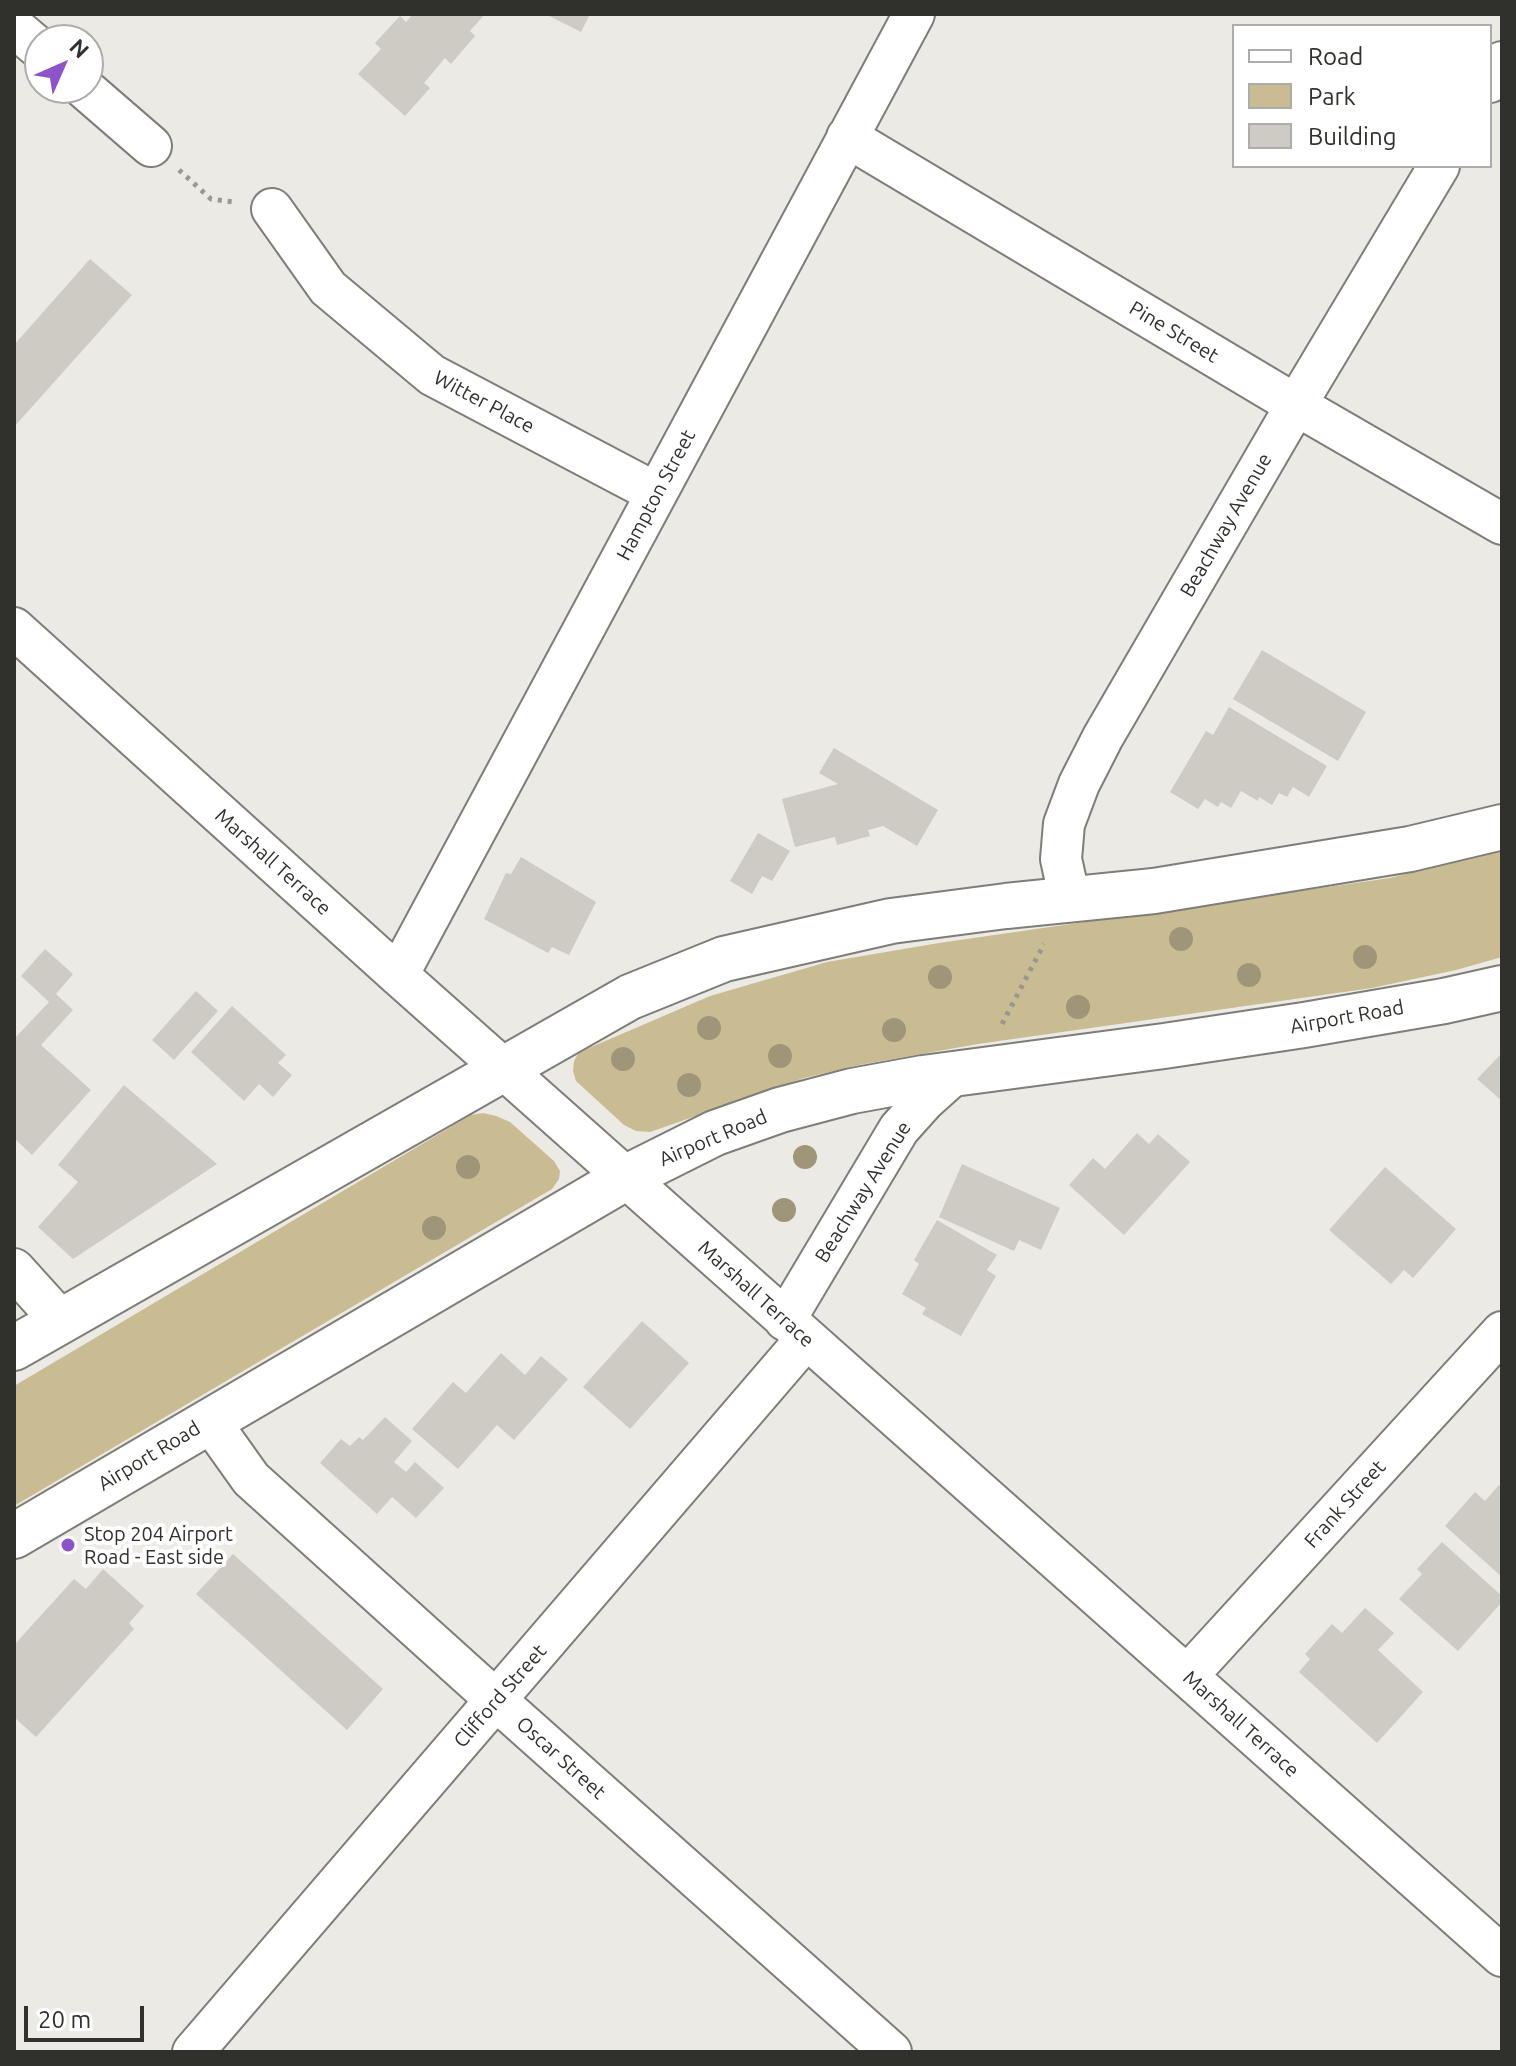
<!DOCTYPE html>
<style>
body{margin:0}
#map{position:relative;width:1516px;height:2066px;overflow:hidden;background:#eceae4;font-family:Ubuntu,sans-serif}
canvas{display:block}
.frame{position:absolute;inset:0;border:16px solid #30302d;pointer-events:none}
.legend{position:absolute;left:1232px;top:24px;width:260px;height:144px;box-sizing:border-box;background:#fff;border:2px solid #acacab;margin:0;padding:10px 14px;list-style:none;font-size:24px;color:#30302d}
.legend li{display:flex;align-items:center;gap:16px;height:40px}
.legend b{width:40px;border:2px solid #acacab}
.north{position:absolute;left:24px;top:24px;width:80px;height:80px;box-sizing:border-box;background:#fff;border:2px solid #acacab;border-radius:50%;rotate:45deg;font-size:22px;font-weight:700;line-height:32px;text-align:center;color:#30302d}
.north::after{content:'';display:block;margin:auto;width:28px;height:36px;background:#8c54cb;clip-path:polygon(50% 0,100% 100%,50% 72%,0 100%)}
.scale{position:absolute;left:24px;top:2006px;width:120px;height:36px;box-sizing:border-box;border:4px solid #30302d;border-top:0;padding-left:10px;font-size:24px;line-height:28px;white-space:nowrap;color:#30302d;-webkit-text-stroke:6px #fff;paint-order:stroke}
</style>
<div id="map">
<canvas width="1516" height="2066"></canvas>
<div class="frame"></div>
<ul class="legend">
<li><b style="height:10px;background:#fff"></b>Road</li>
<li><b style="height:22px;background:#c9bc92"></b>Park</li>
<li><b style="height:22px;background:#cdcbc4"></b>Building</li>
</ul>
<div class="north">N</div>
<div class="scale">20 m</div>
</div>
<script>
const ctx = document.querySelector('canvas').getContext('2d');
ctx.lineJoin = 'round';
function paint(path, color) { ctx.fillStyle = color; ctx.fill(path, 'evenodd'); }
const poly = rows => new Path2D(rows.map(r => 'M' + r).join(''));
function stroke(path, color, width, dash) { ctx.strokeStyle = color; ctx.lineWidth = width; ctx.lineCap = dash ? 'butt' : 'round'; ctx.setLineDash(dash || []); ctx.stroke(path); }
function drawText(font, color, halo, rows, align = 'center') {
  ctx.font = font + ' Ubuntu,sans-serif'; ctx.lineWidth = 8; ctx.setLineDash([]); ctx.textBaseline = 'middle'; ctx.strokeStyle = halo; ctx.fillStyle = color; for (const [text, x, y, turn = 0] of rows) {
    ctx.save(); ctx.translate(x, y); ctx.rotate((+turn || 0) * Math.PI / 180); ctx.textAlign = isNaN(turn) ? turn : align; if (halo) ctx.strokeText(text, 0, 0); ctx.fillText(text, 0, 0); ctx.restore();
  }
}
const green = poly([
 [1502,849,1502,957,1456,970,1372,988,978,1044,859,1065,804,1078,650,1132,636,1131,624,1125,576,1081,573,1071,574,1061,578,1054,589,1048,710,996,827,962,939,943,1390,878],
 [483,1113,496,1116,510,1122,554,1161,560,1171,559,1179,552,1189,14,1506,14,1386,471,1115]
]);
const building = poly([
 [413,14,485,14,470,31,475,36,451,64,445,58,424,83,430,88,405,116,358,74,381,49,375,43,400,16,406,22],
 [545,14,590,14,581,32],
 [90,259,132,295,14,427,14,345],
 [1262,650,1366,712,1338,761,1233,699],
 [1229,707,1327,766,1309,797,1293,787,1287,797,1279,793,1272,805,1259,797,1258,801,1241,791,1231,808,1221,802,1218,807,1205,799,1198,809,1170,792,1206,731,1213,735],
 [834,748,938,810,917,846,883,826,868,830,870,836,837,845,835,837,795,847,782,799,838,784,819,773],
 [758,833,790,851,772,881,762,876,752,894,730,881],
 [521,857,596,902,569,955,552,947,548,953,484,919,506,873,511,874],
 [45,949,73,974,56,994,73,1010,41,1045,91,1090,32,1155,14,1138,14,1039,49,1002,21,976],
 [196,991,218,1011,174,1060,152,1040],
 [232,1006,286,1055,278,1063,292,1075,273,1097,259,1084,244,1101,191,1052],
 [1502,1053,1502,1101,1477,1079],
 [124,1085,217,1164,73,1259,38,1227,78,1182,58,1165],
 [1137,1133,1149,1144,1158,1134,1190,1162,1124,1235,1069,1185,1093,1158,1105,1169],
 [962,1164,1060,1208,1041,1250,1019,1240,1014,1251,939,1217],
 [1385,1167,1456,1229,1413,1278,1404,1270,1391,1284,1329,1230],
 [937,1220,997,1255,987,1270,996,1276,961,1336,922,1314,926,1308,902,1294,919,1264,914,1260],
 [642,1321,689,1363,630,1429,583,1387],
 [501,1353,525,1375,541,1356,568,1379,514,1440,497,1425,458,1469,412,1429,453,1382,466,1393],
 [385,1417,412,1441,394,1462,406,1472,415,1462,444,1488,416,1518,392,1497,377,1514,320,1463,341,1439,350,1446,359,1437,363,1440],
 [1499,1485,1502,1488,1502,1577,1445,1526,1475,1492,1485,1501],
 [1442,1542,1502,1596,1502,1602,1458,1651,1399,1599,1422,1574,1417,1569],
 [233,1554,383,1689,347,1730,196,1594],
 [103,1569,144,1606,129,1623,134,1629,36,1737,14,1717,14,1645,74,1579,86,1589],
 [1365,1608,1394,1633,1378,1650,1423,1692,1377,1743,1299,1672,1310,1659,1305,1654,1332,1624,1342,1633]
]);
const path = poly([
 [179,170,211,199,234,202],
 [1002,1024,1044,944]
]);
const minor = poly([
 [14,27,40,49],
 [1490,82,1502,62],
 [84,88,151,146],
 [847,137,1296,405,1502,524],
 [272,209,328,288,432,375,656,493],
 [14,628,398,975,1502,1956],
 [1070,900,1061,859,1064,824,1079,784,1103,737,1296,405,1439,166],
 [398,975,914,14],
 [14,1269,61,1321],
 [785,1320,899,1129,925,1100,954,1074],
 [209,1420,251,1479,497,1701,891,2052],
 [1187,1676,1502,1332],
 [193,2052,806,1339]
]);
const secondary = poly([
 [14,1348,630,997,724,959,891,921,1006,906,1154,891,1410,849,1502,827],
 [14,1536,625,1178,715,1133,780,1110,852,1091,923,1078,1164,1046,1304,1025,1444,1001,1502,988]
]);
const trees = [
 [1181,939],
 [1365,957],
 [1249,975],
 [940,977],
 [1078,1007],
 [709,1028],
 [894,1030],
 [780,1056],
 [623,1059],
 [689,1085],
 [805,1157],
 [468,1167],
 [784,1210],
 [434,1228]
];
const markers = [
 [68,1545,8,"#8c54cb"]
];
const streetNames = [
 ["Pine Street",1174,332,31],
 ["Witter Place",484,402,28],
 ["Hampton Street",656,495,-62],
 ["Beachway Avenue",1226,525,-60],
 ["Marshall Terrace",273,862,42],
 ["Airport Road",1347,1017,-10],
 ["Airport Road",713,1138,-23],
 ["Beachway Avenue",863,1192,-58],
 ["Marshall Terrace",756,1294,42],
 ["Airport Road",149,1456,-31],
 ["Frank Street",1345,1504,-48],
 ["Clifford Street",500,1696,-49],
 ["Marshall Terrace",1241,1724,42],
 ["Oscar Street",561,1758,42]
];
const poiNames = [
 ["Stop 204 Airport",84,1534],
 ["Road - East side",84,1557]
];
paint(green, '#c9bc92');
paint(building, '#cdcbc4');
stroke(minor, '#7f7d77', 44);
stroke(secondary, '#7f7d77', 48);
stroke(path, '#989792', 5, [4, 6]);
stroke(minor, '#fff', 40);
stroke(secondary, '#fff', 44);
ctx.fillStyle = '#9f9679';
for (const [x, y] of trees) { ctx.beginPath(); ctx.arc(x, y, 12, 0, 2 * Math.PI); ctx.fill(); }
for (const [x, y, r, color] of markers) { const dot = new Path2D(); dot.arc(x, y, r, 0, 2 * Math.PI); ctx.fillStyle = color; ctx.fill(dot); stroke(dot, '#fff', 3); }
drawText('20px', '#30302d', '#fff', streetNames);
drawText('20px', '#30302d', '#fff', poiNames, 'left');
</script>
